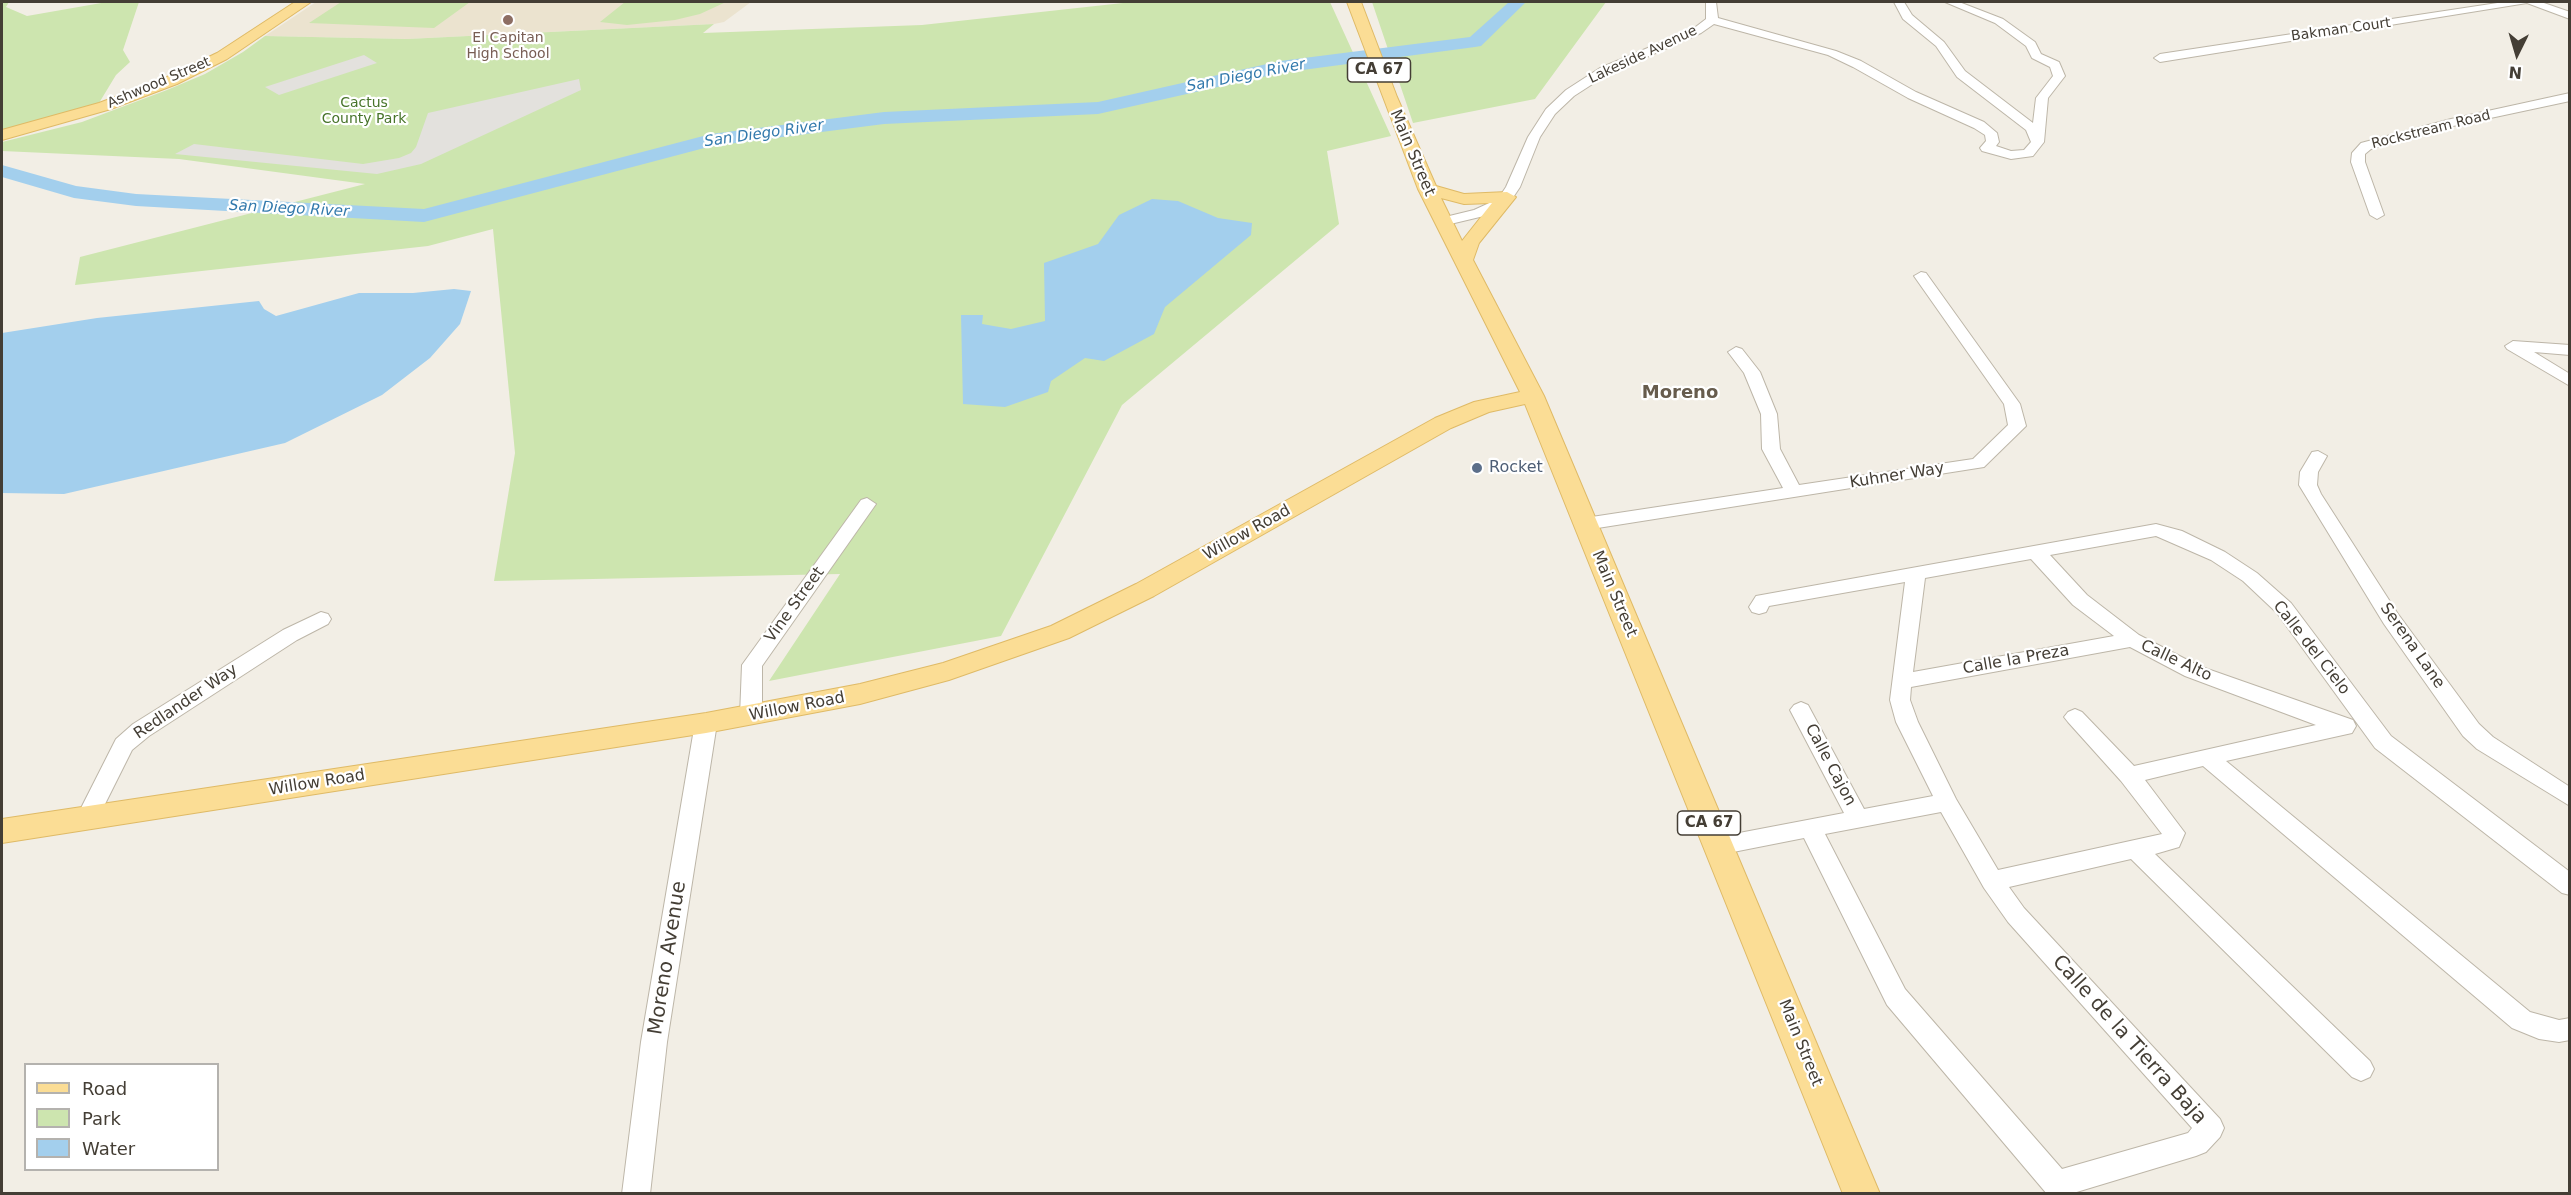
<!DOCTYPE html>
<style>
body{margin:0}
#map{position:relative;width:2571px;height:1195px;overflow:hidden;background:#f2eee5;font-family:"DejaVu Sans",sans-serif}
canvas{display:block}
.frame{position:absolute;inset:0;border:3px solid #443e35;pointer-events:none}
.legend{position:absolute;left:24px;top:1063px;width:195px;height:108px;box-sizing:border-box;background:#fff;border:2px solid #b4b2ae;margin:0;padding:8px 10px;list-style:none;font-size:18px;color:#443e35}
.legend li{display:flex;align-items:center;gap:12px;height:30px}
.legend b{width:30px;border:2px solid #b4b2ae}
.north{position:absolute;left:2487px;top:24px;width:60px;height:60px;-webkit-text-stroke:4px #fff;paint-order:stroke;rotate:185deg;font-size:16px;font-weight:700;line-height:24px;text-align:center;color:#443e35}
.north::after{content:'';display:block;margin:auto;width:21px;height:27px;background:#443e35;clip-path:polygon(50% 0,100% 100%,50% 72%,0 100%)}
</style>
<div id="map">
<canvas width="2571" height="1195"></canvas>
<div class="frame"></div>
<ul class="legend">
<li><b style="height:8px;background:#fbdd95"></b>Road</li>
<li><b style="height:16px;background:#cde5af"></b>Park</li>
<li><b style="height:16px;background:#a3cfed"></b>Water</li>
</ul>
<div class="north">N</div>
</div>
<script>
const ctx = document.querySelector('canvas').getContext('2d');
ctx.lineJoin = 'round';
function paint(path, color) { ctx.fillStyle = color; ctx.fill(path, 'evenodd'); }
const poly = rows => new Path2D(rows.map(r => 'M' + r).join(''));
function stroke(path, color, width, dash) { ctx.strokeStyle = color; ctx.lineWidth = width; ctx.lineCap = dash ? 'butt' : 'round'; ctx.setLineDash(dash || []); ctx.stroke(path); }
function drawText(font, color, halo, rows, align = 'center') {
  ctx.font = font + ' "DejaVu Sans",sans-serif'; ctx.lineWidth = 4.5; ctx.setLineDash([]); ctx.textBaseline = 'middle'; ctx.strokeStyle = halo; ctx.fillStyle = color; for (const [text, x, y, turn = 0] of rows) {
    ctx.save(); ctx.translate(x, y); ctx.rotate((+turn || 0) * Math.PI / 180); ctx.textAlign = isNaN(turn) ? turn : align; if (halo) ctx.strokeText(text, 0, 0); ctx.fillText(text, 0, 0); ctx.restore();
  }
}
const education = poly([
 [316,2,751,2,724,22,714,24,407,39,265,36]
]);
const green = poly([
 [2,2,9,2,6,7,27,16,107,2,139,2,123,50,130,62,116,75,99,103,2,132],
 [341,2,470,2,434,28,309,23],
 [625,2,726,2,700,14,675,20,627,25,600,22],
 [1132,2,1330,2,1391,136,1327,151,1339,224,1122,405,1001,636,769,681,840,574,494,581,515,453,493,229,428,246,75,285,80,257,365,184,179,159,2,151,2,142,82,122,167,90,205,74,243,52,265,36,407,39,714,24,703,33,922,25],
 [1372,2,1606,2,1535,99,1413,123]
]);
const parking = poly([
 [364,55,377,63,279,95,265,87],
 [579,79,581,90,421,164,377,174,175,154,194,144,363,164,399,158,411,153,416,147,428,113]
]);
const water = poly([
 [1152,199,1178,201,1218,218,1252,223,1251,235,1165,307,1154,334,1104,361,1085,358,1051,381,1048,392,1005,407,963,404,961,315,983,315,982,324,1011,329,1045,321,1044,263,1098,244,1119,215],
 [454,289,471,291,460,324,430,358,382,395,285,443,64,494,2,493,2,333,97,318,259,301,264,309,276,316,359,293,413,293]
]);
const river = poly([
 [1509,2,1526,2,1481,46,1475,47,1280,73,1098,114,884,124,712,146,424,222,136,206,74,198,2,177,2,165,76,186,136,194,424,209,711,134,884,112,1098,102,1280,61,1470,37,1509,2]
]);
const minor = poly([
 [1706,2,1716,2,1718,18,1836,51,1861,61,1916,92,1984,122,1997,133,1999,142,1996,146,2011,151,2024,150,2031,142,2026,130,1957,77,1936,46,1903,19,1894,2,1904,2,1912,15,1944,42,1965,71,2033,123,2036,98,2053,76,2050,67,2032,58,2026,46,1995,23,1945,2,1959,2,2003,19,2035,42,2041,54,2059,62,2065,76,2048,98,2044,142,2033,156,2011,159,1982,151,1980,148,1986,141,1985,135,1974,128,1908,98,1853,67,1828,55,1714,24,1701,33,1608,74,1574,96,1555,114,1540,137,1520,187,1508,205,1484,216,1442,226,1437,225,1437,219,1474,210,1498,199,1506,187,1528,137,1546,109,1566,90,1600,68,1693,29,1706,19,1706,2],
 [2504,2,2541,2,2570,12,2570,19,2527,3,2160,62,2154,58,2160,54,2504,2],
 [2570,93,2570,101,2453,126,2371,149,2365,154,2365,162,2384,215,2377,219,2370,215,2351,162,2352,153,2361,143,2451,119,2570,93],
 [1921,272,1926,273,2020,404,2026,426,1984,467,1585,530,1578,528,1576,524,1585,518,1783,488,1762,449,1761,414,1744,373,1728,352,1736,347,1742,349,1760,372,1777,414,1780,449,1799,485,1973,459,2008,425,2004,404,1914,276,1921,272],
 [2513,341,2570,345,2570,355,2534,352,2570,374,2570,386,2507,349,2505,346,2513,341],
 [2318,451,2327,456,2318,472,2317,485,2321,494,2398,614,2479,724,2493,737,2570,787,2570,806,2477,749,2463,736,2384,624,2299,485,2300,472,2312,452,2318,451],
 [867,498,876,504,762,666,762,716,758,721,751,724,744,721,740,716,742,665,861,500,867,498],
 [2156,524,2182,531,2225,552,2257,573,2291,603,2391,736,2570,872,2570,895,2562,893,2375,748,2277,613,2243,581,2211,560,2156,536,2050,555,2087,595,2139,635,2199,666,2353,720,2356,726,2352,733,2226,761,2530,1012,2559,1020,2570,1018,2570,1040,2559,1042,2539,1039,2512,1028,2203,766,2145,780,2185,833,2179,847,2155,854,2370,1061,2374,1069,2370,1077,2361,1081,2352,1077,2131,859,2009,887,2024,908,2220,1119,2224,1128,2220,1137,2206,1152,2196,1156,2070,1194,2047,1194,1887,1005,1804,838,1718,855,1710,852,1706,846,1710,840,1718,837,1844,813,1790,710,1794,705,1801,702,1808,705,1864,809,1933,796,1896,722,1890,700,1905,582,1769,606,1766,612,1759,614,1752,612,1749,607,1756,596,2156,524],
 [2031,559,2073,605,2114,636,1913,672,1925,578,2031,559],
 [2130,647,2185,676,2316,725,2134,766,2082,712,2075,709,2068,712,2064,717,2068,722,2121,781,2162,834,1998,870,1956,799,1918,722,1910,700,1911,687,2130,647],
 [1941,812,1984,888,2008,922,2192,1128,2188,1133,2062,1169,1905,989,1825,834,1941,812],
 [321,612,328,614,331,619,328,624,297,640,149,736,132,750,95,824,87,827,79,824,76,818,116,739,133,724,283,630,321,612],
 [706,715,714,718,717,723,667,1042,650,1194,622,1194,641,1042,695,723,698,718,706,715]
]);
const major = poly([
 [295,2,311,2,227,59,177,84,111,109,2,140,2,130,99,103,165,78,217,53,295,2],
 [1347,2,1361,2,1397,97,1436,186,1464,194,1507,192,1516,197,1479,243,1473,260,1544,396,1880,1194,1843,1194,1525,404,1489,412,1451,428,1154,596,1069,638,949,680,860,704,706,733,2,843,2,819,706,713,860,684,943,663,1051,626,1136,584,1435,418,1474,402,1520,392,1418,189,1347,2],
 [1441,198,1464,204,1492,203,1462,241,1441,198]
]);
const markers = [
 [508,20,6,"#8d6e63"],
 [1477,468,6,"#5c6f8a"]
];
const farStreetnames = [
 ["Bakman Court",2341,30,-8],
 ["Lakeside Avenue",1643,55,-25],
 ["Ashwood Street",159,83,-23],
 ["Rockstream Road",2431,130,-14]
];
const farEducationnames = [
 ["El Capitan",508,38],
 ["High School",508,54]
];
const farParknames = [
 ["Cactus",364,103],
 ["County Park",364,119]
];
const shields = [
 [1379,70,63],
 [1709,823,63]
];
const shieldNames = [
 ["CA 67",1379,70],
 ["CA 67",1709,823]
];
const farWaternames = [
 ["San Diego River",1246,76,-11],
 ["San Diego River",764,134,-8],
 ["San Diego River",289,209,3]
];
const streetNames = [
 ["Main Street",1412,153,67],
 ["Kuhner Way",1897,476,-9],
 ["Willow Road",1247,533,-29],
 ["Main Street",1614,594,67],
 ["Vine Street",795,605,-54],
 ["Serena Lane",2412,646,55],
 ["Calle del Cielo",2311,648,52],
 ["Calle la Preza",2016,660,-10],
 ["Calle Alto",2176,661,25],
 ["Redlander Way",186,702,-34],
 ["Willow Road",797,707,-11],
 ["Calle Cajon",1830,765,62],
 ["Willow Road",317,783,-9],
 ["Main Street",1800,1043,68]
];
const serviceNames = [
 ["Rocket",1489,468]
];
const neighbourhoodNames = [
 ["Moreno",1680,393]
];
const nearStreetnames = [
 ["Moreno Avenue",668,958,-81],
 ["Calle de la Tierra Baja",2129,1040,48]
];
paint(education, '#ebe3cf');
paint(green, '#cde5af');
paint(parking, '#e3e1dd');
paint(water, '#a3cfed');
paint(river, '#a3cfed');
stroke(minor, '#bdb6a8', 2);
stroke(major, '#dfba66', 2);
paint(minor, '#fff');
paint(major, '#fbdd95');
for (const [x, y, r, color] of markers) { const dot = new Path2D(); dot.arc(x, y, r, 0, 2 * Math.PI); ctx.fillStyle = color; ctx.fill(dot); stroke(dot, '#fff', 2); }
drawText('14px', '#443e35', '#fff', farStreetnames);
drawText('14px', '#785e54', '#fff', farEducationnames);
drawText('14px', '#47742a', '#fff', farParknames);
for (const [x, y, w] of shields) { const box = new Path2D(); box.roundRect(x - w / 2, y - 12, w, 24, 4.5); ctx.fillStyle = '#fff'; ctx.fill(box); stroke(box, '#443e35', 1.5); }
drawText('bold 15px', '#443e35', null, shieldNames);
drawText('italic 15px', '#3279ac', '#fff', farWaternames);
drawText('16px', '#443e35', '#fff', streetNames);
drawText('16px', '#4e5e75', '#fff', serviceNames, 'left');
drawText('bold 18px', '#675c4d', '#fff', neighbourhoodNames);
drawText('20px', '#443e35', '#fff', nearStreetnames);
</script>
